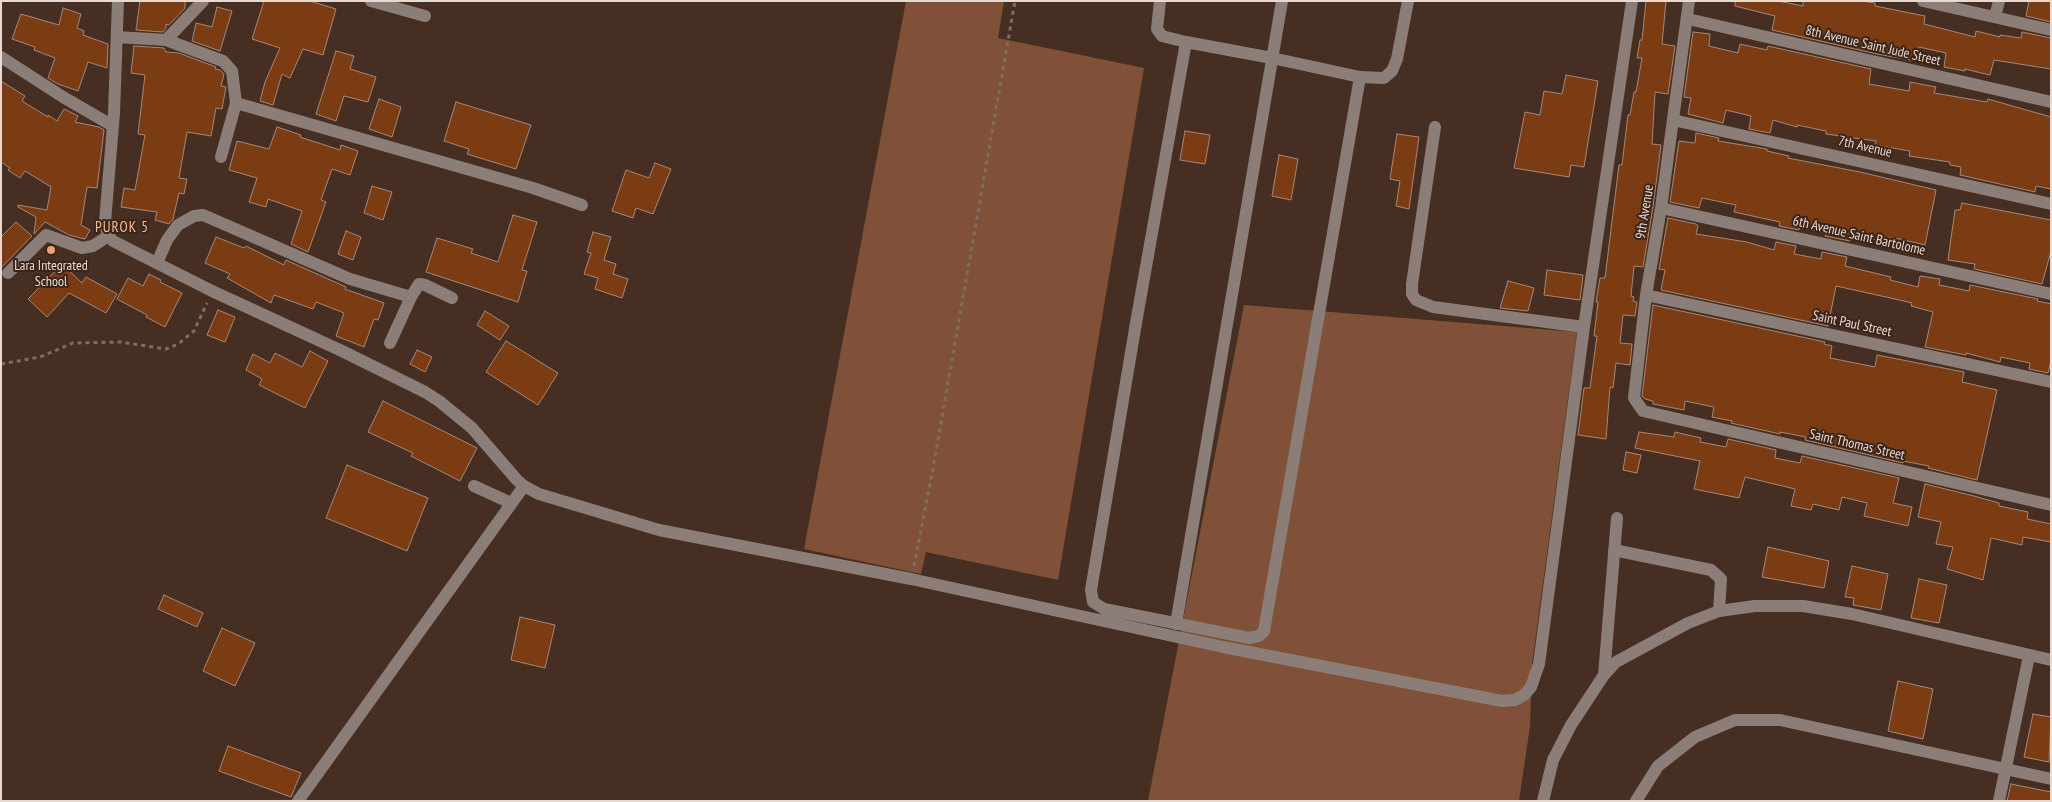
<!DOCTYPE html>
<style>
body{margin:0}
#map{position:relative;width:2052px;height:802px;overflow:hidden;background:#462f22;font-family:"PT Sans Narrow",sans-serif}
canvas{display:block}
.frame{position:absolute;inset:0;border:2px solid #e8d9d1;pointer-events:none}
</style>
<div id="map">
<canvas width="2052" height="802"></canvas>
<div class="frame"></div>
</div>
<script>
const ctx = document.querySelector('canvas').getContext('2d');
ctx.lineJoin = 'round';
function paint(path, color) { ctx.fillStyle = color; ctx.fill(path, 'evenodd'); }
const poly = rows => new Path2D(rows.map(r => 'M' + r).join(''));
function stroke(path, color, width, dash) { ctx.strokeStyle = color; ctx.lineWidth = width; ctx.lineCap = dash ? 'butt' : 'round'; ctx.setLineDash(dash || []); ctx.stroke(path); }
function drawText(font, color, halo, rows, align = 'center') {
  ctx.font = font + ' "PT Sans Narrow",sans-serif'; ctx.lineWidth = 4; ctx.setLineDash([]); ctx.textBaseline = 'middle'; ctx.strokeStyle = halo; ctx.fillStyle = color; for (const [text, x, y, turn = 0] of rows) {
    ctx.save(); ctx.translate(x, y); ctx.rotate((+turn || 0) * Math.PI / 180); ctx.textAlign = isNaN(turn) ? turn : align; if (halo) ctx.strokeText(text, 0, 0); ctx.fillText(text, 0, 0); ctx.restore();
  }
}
const green = poly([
 [906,1,1004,1,998,38,1144,68,1058,580,926,552,921,574,804,549],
 [1244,305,1577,332,1532,664,1530,726,1519,801,1148,801]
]);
const building = poly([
 [140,1,185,1,185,8,169,25,166,24,166,28,163,32,136,30,140,1],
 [264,1,310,1,336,9,323,55,303,49,290,78,282,74,273,105,260,101,265,82,280,48,252,39,264,1],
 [1646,1,1666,1,1662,44,1675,46,1668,94,1655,92,1652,144,1661,145,1653,207,1643,267,1634,266,1631,296,1634,297,1633,301,1637,302,1635,316,1623,315,1620,343,1632,344,1630,365,1616,363,1613,388,1610,387,1606,439,1578,435,1584,388,1590,388,1597,336,1594,336,1598,302,1596,302,1600,278,1605,278,1619,165,1622,165,1628,115,1630,115,1634,92,1636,92,1642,58,1637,58,1640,40,1642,40,1646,1],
 [1735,1,1778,1,1803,6,1803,1,1862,1,1875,3,1875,6,1925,16,1924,24,1975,37,1976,31,2000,37,2000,35,2021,38,2022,32,2051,38,2051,69,1994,60,1990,75,1965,69,1965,71,1944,67,1946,53,1919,47,1916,61,1877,54,1772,30,1775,16,1735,6,1735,1],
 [2029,1,2051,1,2051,22,2026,16,2029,1],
 [217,7,232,11,220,51,192,41,196,23,212,27,217,7],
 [63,8,81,14,77,28,84,31,83,35,108,44,107,68,88,62,78,91,58,84,48,78,55,58,34,50,35,47,12,39,21,14,59,25,63,8],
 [1693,32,1710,34,1709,46,1738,53,1740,44,1767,50,1768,46,1871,69,1869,84,1909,91,1910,82,1936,87,1934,93,1987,102,1988,99,2051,117,2051,189,2036,186,2035,192,1960,175,1961,167,1950,165,1950,162,1909,156,1910,151,1875,145,1876,141,1826,134,1826,131,1797,125,1797,127,1773,120,1770,133,1749,129,1751,116,1726,110,1723,123,1688,114,1691,98,1684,97,1693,32],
 [134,46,164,48,166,52,179,53,216,67,215,69,220,70,224,74,221,86,226,87,222,109,216,108,211,136,187,132,179,178,187,179,184,194,179,193,173,219,169,224,155,220,157,212,121,207,124,188,135,190,145,135,138,134,145,75,131,73,134,46],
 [336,51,354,56,350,69,376,77,368,102,344,96,336,121,316,114,336,51],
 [1566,75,1598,81,1584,167,1571,165,1569,177,1514,168,1525,112,1540,115,1544,91,1562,94,1566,75],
 [1,81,25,96,22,101,48,117,48,115,57,121,64,109,78,116,75,122,99,127,104,130,97,188,87,187,81,225,90,230,85,239,69,235,45,222,34,234,36,217,18,207,18,205,47,210,51,187,25,171,20,178,8,170,10,168,1,162,1,81],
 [379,99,401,107,392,137,369,129,379,99],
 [456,102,531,125,516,169,467,154,469,149,444,141,456,102],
 [277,127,301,135,300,137,340,150,341,145,358,151,350,175,332,169,321,200,326,202,308,252,291,244,302,211,268,199,266,207,249,202,257,178,229,170,237,141,269,149,277,127],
 [1185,131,1210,135,1205,164,1180,160,1185,131],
 [1696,133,1719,138,1718,141,1767,149,1767,151,1789,156,1788,158,1860,172,1936,190,1925,245,1900,239,1888,238,1887,242,1851,234,1850,241,1825,236,1826,233,1800,227,1799,230,1779,226,1780,222,1734,212,1736,205,1702,198,1699,208,1670,202,1679,141,1695,143,1696,133],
 [1397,134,1419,137,1409,209,1396,206,1400,181,1390,179,1397,134],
 [1279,155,1298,159,1291,200,1272,196,1279,155],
 [655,163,671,169,653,214,636,208,633,218,612,211,626,170,649,178,655,163],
 [372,186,392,192,383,220,364,213,372,186],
 [1962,203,2051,220,2051,251,2042,284,1974,269,1975,264,1948,260,1955,210,1960,210,1962,203],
 [513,215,537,222,522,270,527,271,518,302,426,272,437,238,473,249,471,253,498,262,513,215],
 [1668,218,1696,224,1698,226,1696,234,1747,242,1774,250,1776,242,1796,246,1794,254,1821,259,1822,252,1847,257,1845,266,1891,277,1890,280,1918,287,1920,276,1940,279,1939,285,1969,291,1970,285,2038,299,2037,301,2051,304,2051,361,2048,373,2029,369,2030,363,2001,357,2000,362,1966,353,1966,355,1925,347,1933,312,1911,306,1912,303,1886,297,1836,286,1828,326,1661,290,1665,270,1659,269,1668,218],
 [16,222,32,236,1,268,1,237,16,222],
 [346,231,361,237,353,260,338,254,346,231],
 [593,232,611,237,604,260,616,264,613,274,628,279,622,298,595,289,598,278,584,274,591,253,587,252,593,232],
 [216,237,244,248,246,246,284,265,286,260,346,287,345,289,384,303,378,320,374,319,364,347,336,336,344,313,316,302,313,309,274,295,271,303,227,278,230,274,205,263,216,237],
 [62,264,82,283,86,277,117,294,106,313,69,293,47,317,28,299,62,264],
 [1547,270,1583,275,1580,300,1544,295,1547,270],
 [149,274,161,280,160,282,182,293,165,327,146,317,147,315,117,299,128,278,143,286,149,274],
 [1508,281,1534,288,1528,311,1500,308,1508,281],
 [1653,305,1825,342,1824,344,1832,346,1830,358,1875,367,1877,355,1964,372,1962,382,1997,390,1977,480,1928,468,1929,466,1903,461,1903,463,1805,440,1806,437,1780,432,1780,434,1731,423,1732,421,1712,417,1714,407,1685,401,1684,410,1653,404,1653,401,1645,399,1642,396,1653,305],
 [218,310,235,317,225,342,207,335,218,310],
 [485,311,509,326,500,340,477,325,485,311],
 [506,341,558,373,538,405,486,372,506,341],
 [417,350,432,357,425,372,410,364,417,350],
 [310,351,328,361,305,408,259,385,262,379,246,370,253,354,270,363,275,353,302,367,310,351],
 [383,401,477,448,460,481,411,456,413,453,368,432,383,401],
 [1639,432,1674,437,1675,432,1701,438,1700,442,1726,447,1728,439,1776,450,1775,458,1800,463,1802,456,1899,478,1893,503,1912,507,1908,526,1864,516,1867,503,1842,497,1839,510,1813,504,1811,510,1791,506,1795,489,1745,477,1739,498,1694,489,1700,461,1635,448,1639,432],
 [1626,452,1641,455,1637,473,1623,470,1626,452],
 [347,465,428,498,407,551,326,518,347,465],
 [1925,484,1974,496,1999,503,1999,506,2028,512,2027,519,2051,524,2051,542,2023,537,2022,545,1991,538,1983,580,1947,569,1953,547,1936,544,1941,522,1918,517,1925,484],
 [1768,547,1829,561,1824,588,1762,577,1768,547],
 [1852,566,1888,574,1881,610,1853,605,1854,598,1845,597,1852,566],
 [1919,579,1947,585,1939,623,1911,618,1919,579],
 [164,595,203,613,197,627,158,609,164,595],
 [520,617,555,625,545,668,511,660,520,617],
 [222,628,255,643,235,686,203,671,222,628],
 [1898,681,1933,689,1923,739,1888,731,1898,681],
 [2033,714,2051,717,2049,762,2024,757,2033,714],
 [228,746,301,773,291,797,219,771,228,746],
 [2011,784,2051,792,2051,801,2007,801,2011,784]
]);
const path = poly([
 [1,364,40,357,73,343,120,342,166,349,178,344,194,331,207,303],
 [914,566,932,474,1015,1]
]);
const minor = poly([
 [118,1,114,113,105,222,108,236,113,241,212,291,342,351,425,392,439,401,472,428,517,480,524,486,539,494,659,530,911,579,1223,647,1502,701,1515,700,1524,695,1531,687,1539,664,1584,327,1632,1],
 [371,1,425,16],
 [1160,1,1157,29,1162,36,1186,42,1136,323,1091,590,1093,602,1104,609,1249,638,1259,636,1264,631,1360,77,1384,78,1392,71,1397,59,1408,1],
 [1689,1,1661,208,1646,295,1634,398,1643,411,2051,505],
 [1923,1,2051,30],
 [1995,17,1999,1],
 [1688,19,2051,102],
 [117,37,166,40,223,61,232,71,236,103,533,188,582,205],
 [166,40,203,1],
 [1186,42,1272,58,1360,77],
 [1,57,63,97,113,126],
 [1673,120,2051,204],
 [1435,127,1412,284,1412,294,1416,300,1433,307,1584,327],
 [221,157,236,103],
 [1661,208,2051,294],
 [157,263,167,240,178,225,194,216,203,215,350,279,411,297],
 [8,273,46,235,82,248,93,246,108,236],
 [1646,295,2051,382],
 [390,343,411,297,419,284,425,285,452,298],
 [474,486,511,503],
 [1614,550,1711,570,1721,579,1719,611],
 [1176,624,1282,1],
 [1604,675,1617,518],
 [298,801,524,486],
 [1543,801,1553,760,1571,725,1604,675,1616,662,1688,623,1719,611,1755,606,1803,606,1852,614,2051,660],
 [1636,801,1658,766,1695,737,1735,720,1780,720,2051,779],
 [1999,801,2029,656]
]);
const markers = [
 [51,250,5,"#f0a279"]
];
const streetNames = [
 ["8th Avenue Saint Jude Street",1873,46,13],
 ["7th Avenue",1865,147,13],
 ["9th Avenue",1645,212,-81],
 ["6th Avenue Saint Bartolome",1859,236,13],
 ["Saint Paul Street",1852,324,12],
 ["Saint Thomas Street",1857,445,13]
];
const poiNames = [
 ["Lara Integrated",51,266],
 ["School",51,282]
];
const neighbourhoodNames = [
 ["PUROK 5",122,228]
];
paint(green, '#805138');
paint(building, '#7c3c13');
stroke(building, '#a48879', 1);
stroke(path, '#806c61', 3, [4, 4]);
stroke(minor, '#8b7e78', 12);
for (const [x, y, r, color] of markers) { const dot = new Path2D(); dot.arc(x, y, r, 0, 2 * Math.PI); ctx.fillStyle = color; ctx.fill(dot); stroke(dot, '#3b2519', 2); }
drawText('14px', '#e8d9d1', '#3b2519', streetNames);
drawText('14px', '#e8d9d1', '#3b2519', poiNames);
ctx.letterSpacing = '1px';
drawText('15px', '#f7bc9d', '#3b2519', neighbourhoodNames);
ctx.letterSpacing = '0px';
</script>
